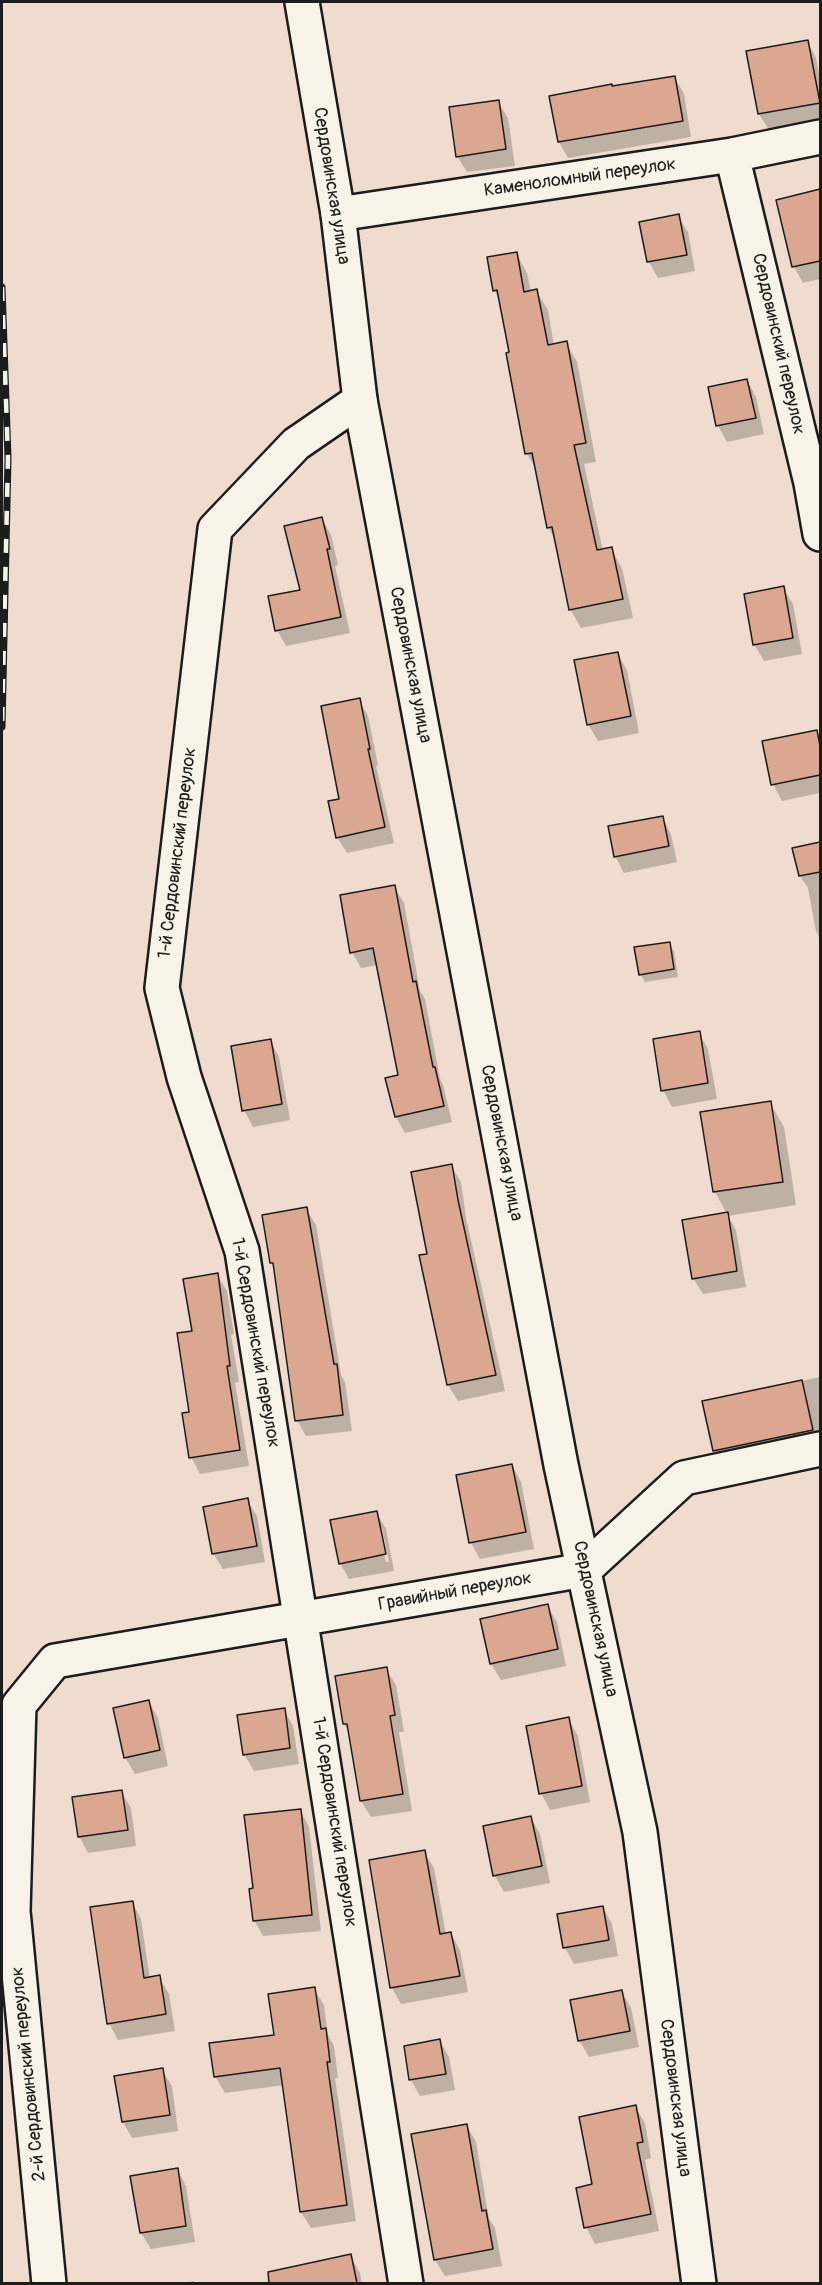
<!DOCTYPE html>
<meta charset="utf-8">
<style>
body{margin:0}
#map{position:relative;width:822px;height:2285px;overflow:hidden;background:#efdcce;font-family:Pangolin,sans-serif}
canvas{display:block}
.frame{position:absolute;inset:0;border:3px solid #1c1c1c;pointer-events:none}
</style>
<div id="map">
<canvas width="822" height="2285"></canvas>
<div class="frame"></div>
</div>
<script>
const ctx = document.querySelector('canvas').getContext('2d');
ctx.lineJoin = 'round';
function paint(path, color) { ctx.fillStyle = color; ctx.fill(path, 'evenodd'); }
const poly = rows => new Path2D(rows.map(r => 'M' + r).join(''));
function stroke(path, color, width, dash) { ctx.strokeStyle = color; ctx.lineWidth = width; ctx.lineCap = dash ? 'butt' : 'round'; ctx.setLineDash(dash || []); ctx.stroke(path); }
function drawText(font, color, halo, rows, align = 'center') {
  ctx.font = font + ' Pangolin,sans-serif'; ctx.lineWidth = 4.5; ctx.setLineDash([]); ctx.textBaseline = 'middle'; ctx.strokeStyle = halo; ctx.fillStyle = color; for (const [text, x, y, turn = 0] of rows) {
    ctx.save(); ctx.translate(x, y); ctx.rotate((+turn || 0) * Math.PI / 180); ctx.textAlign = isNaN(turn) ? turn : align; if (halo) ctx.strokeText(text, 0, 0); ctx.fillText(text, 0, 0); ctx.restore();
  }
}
const shadow = poly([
 [807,41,816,58,820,80,820,121,769,130,759,114,748,52],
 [675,78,684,94,691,137,568,158,559,142,551,97],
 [498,102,508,118,515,166,467,172,457,156],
 [820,191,820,279,803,283,794,267,778,201],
 [678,216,688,232,695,271,658,278,649,262,641,223],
 [516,253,527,273,531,292,536,291,548,310,554,345,566,343,577,362,596,462,584,464,603,551,611,549,622,568,633,618,581,628,570,609,556,541,548,527,538,472,527,454,508,354,511,353,501,302,494,290],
 [747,380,756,397,764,434,727,442,718,426],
 [322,519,331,535,338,565,335,566,350,633,286,646,277,630,302,591],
 [783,588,793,604,802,654,764,661,754,644],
 [617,653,627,670,639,733,598,741,588,724],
 [359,700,368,716,378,765,376,766,394,843,347,853,337,837,340,800],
 [816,732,820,738,820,793,782,801,773,784],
 [662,817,671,834,677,862,624,873,615,856],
 [820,843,820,939,816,931,808,888,800,876,794,849],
 [394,887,404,903,420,991,425,999,440,1079,443,1085,452,1122,405,1133,396,1117,400,1077,378,965,361,968,352,952],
 [669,944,674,951,678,977,645,982,640,974],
 [699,1033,708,1049,717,1099,672,1107,663,1090],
 [270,1040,279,1057,290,1120,253,1127,244,1110],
 [770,1103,784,1127,796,1205,728,1216,736,1230,746,1287,703,1294,693,1278,727,1214,715,1192],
 [451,1166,461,1182,466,1218,505,1391,458,1401,448,1385,429,1255],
 [306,1209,316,1225,341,1375,345,1382,352,1431,306,1436,297,1420,275,1269,272,1263],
 [217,1275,227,1291,234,1334,231,1335,239,1382,235,1383,249,1466,200,1474,191,1457,193,1332],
 [820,1377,820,1452,727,1472,715,1451,704,1402],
 [512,1465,521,1482,534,1549,480,1559,471,1543],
 [247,1500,257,1516,265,1562,223,1569,213,1553],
 [376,1512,386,1529,394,1571,349,1579,340,1563],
 [379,1528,382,1528,389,1562,386,1562],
 [547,1606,557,1622,566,1666,501,1680,491,1664],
 [386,1669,396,1685,404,1732,399,1732,412,1811,371,1817,361,1801,351,1735,344,1724],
 [149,1702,158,1718,168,1766,135,1774,125,1757],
 [284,1710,293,1726,299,1764,254,1771,244,1754],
 [568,1719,578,1736,590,1802,550,1810,541,1793],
 [121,1791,131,1808,136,1846,88,1853,79,1836],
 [300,1810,309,1827,321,1931,263,1936,254,1920,255,1890],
 [531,1818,540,1834,550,1883,504,1892,495,1876,485,1827],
 [424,1852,434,1868,446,1935,451,1934,460,1950,468,1992,401,2004,392,1988,384,1946],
 [132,1902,141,1919,150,1979,159,1977,169,1994,175,2031,118,2040,109,2023],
 [603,1907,612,1924,618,1956,574,1964,565,1948,559,1915],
 [314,1989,324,2005,328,2035,334,2046,338,2078,335,2078,356,2221,311,2228,301,2212,284,2085,225,2093,215,2076,276,2036],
 [622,1992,631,2008,639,2047,589,2057,579,2040],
 [440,2041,449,2057,455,2090,420,2096,411,2080],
 [162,2070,172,2086,178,2131,132,2138,123,2122],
 [635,2107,645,2123,651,2158,645,2160,659,2231,595,2244,586,2227,594,2186],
 [467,2126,476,2142,489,2219,495,2228,502,2266,445,2276,435,2260],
 [177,2169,186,2186,195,2242,151,2249,141,2233,132,2177],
 [350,2256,360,2273,362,2284,300,2284,296,2267],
 [194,2281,195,2284,178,2284]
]);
const building = poly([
 [808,40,820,103,758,114,746,51,808,40],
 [675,76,683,121,558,142,549,96,612,84,612,86,675,76],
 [499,100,506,149,456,157,449,107,499,100],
 [820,189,820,261,792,267,776,200,820,189],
 [679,214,687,255,647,262,639,222,679,214],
 [517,252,524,292,537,289,548,345,567,341,586,443,574,445,597,550,612,547,623,599,569,610,552,527,547,528,532,453,525,454,506,353,509,352,497,290,493,291,487,257,517,252],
 [747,379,756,418,716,426,708,387,747,379],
 [322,517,330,549,327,549,341,617,275,631,268,596,300,590,284,526,322,517],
 [784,586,793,638,753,645,744,594,784,586],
 [618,652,631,716,587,725,574,660,618,652],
 [360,698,370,749,368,749,385,827,336,838,328,801,339,799,321,706,360,698],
 [817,730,820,746,820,775,771,785,762,741,817,730],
 [663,816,669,846,614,857,608,826,663,816],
 [820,842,820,872,799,876,792,848,820,842],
 [395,885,413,982,416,981,433,1067,435,1067,444,1106,395,1117,385,1078,398,1075,373,948,350,953,340,895,395,885],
 [670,942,674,969,639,975,634,947,670,942],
 [700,1031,708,1083,661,1091,653,1039,700,1031],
 [271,1039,282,1104,242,1111,231,1046,271,1039],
 [771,1101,783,1182,713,1192,700,1112,771,1101],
 [452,1164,458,1200,496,1375,447,1385,419,1255,427,1254,411,1172,452,1164],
 [307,1207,334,1364,337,1364,343,1415,295,1421,273,1263,270,1263,262,1215,307,1207],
 [728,1212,737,1271,692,1279,682,1220,728,1212],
 [218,1273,230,1366,227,1366,240,1450,189,1458,182,1413,189,1412,177,1333,192,1331,183,1279,218,1273],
 [802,1380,813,1430,713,1451,702,1401,802,1380],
 [512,1464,526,1532,469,1543,456,1475,512,1464],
 [248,1498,257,1546,212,1554,203,1507,248,1498],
 [377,1511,386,1554,339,1564,330,1520,377,1511],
 [548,1604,558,1649,490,1664,480,1619,548,1604],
 [387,1667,395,1715,390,1716,403,1794,360,1801,347,1724,343,1724,335,1676,387,1667],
 [149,1700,160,1750,124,1758,113,1708,149,1700],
 [285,1708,290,1748,243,1755,237,1715,285,1708],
 [569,1717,582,1786,539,1794,526,1726,569,1717],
 [122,1790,128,1830,78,1837,72,1797,122,1790],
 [301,1809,312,1915,253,1921,249,1889,253,1888,244,1815,301,1809],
 [531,1816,542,1866,493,1876,483,1826,531,1816],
 [425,1850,440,1934,451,1932,460,1976,390,1988,369,1860,425,1850],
 [133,1901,144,1978,160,1975,166,2014,107,2024,90,1907,133,1901],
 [603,1906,609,1940,563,1948,557,1914,603,1906],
 [315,1987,321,2029,326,2028,330,2062,327,2062,347,2205,300,2212,280,2068,214,2077,209,2043,274,2035,268,1994,315,1987],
 [622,1990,630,2031,578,2041,570,2000,622,1990],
 [440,2039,446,2074,409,2080,404,2046,440,2039],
 [163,2068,170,2115,122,2122,114,2076,163,2068],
 [636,2105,643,2142,637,2143,651,2214,584,2228,576,2188,592,2184,579,2117,636,2105],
 [467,2124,482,2211,486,2210,493,2249,434,2260,411,2134,467,2124],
 [178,2168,186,2226,140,2233,130,2176,178,2168],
 [351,2254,357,2283,269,2283,268,2272,351,2254]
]);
const minor = poly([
 [732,155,811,483,820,534],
 [338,214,732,155,820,137],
 [360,400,296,444,215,529,162,988,184,1077,242,1251,406,2284],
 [49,2284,13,1911,19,1705,55,1661,584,1570,684,1478,820,1449]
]);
const tertiary = poly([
 [302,2,338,214,360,400,561,1465,640,1832,699,2284]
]);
const rail = poly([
 [2,287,8,458,2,727]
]);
const streetNames = [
 ["Каменоломный переулок",580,178,-8],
 ["Сердовинская улица",331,186,81],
 ["Сердовинский переулок",778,344,77],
 ["Сердовинская улица",410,665,79],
 ["1-й Сердовинский переулок",178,853,-83],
 ["Сердовинская улица",501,1143,79],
 ["1-й Сердовинский переулок",255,1343,80],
 ["Гравийный переулок",455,1592,-10],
 ["Сердовинская улица",595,1619,78],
 ["1-й Сердовинский переулок",334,1822,81],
 ["2-й Сердовинский переулок",29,2074,-96],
 ["Сердовинская улица",675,2098,83]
];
paint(shadow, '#0003');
paint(building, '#dca790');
stroke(building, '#1c1c1c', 1.5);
stroke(minor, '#1c1c1c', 38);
stroke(tertiary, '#1c1c1c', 38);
stroke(minor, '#f7f3e8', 33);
stroke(tertiary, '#f7f3e8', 33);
stroke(rail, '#1c1c1c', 7);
stroke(rail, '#f7f3e8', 4.5, [14]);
drawText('18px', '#1c1c1c', '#f7f3e8', streetNames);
</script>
